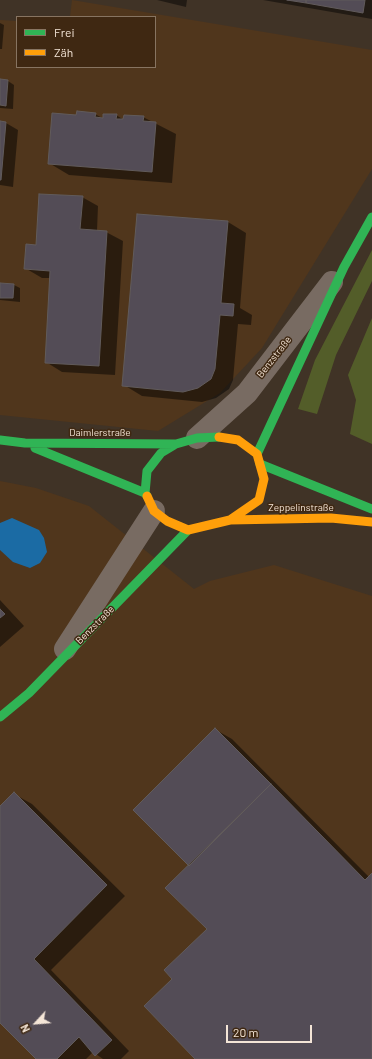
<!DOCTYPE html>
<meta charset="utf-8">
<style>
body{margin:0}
#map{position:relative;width:372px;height:1059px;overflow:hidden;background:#403326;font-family:Barlow,sans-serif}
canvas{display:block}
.legend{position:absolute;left:16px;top:16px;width:140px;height:52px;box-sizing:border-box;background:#3f2812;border:1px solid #877461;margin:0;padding:5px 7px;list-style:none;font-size:12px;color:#f4e5d7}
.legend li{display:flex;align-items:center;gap:8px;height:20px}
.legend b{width:20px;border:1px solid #877461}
.north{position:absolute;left:16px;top:1003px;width:40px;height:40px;-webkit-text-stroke:3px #3f2812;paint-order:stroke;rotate:244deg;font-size:11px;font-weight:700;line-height:16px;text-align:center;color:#f4e5d7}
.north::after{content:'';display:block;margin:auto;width:14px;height:18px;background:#f4e5d7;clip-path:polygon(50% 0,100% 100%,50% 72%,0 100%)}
.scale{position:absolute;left:226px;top:1025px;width:86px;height:18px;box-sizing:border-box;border:2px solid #f4e5d7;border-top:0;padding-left:5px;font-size:12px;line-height:14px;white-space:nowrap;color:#f4e5d7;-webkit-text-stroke:3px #3f2812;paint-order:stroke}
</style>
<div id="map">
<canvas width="372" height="1059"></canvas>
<ul class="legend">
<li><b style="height:5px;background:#30b455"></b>Frei</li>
<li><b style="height:5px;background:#ff9f0a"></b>Zäh</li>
</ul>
<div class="north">N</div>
<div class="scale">20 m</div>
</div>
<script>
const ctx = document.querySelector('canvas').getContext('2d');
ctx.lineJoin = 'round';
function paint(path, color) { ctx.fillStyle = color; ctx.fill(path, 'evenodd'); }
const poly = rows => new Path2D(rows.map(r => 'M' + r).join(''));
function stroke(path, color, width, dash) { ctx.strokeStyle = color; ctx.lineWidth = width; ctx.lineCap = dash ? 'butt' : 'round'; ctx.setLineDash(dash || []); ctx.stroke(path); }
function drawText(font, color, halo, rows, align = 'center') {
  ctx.font = font + ' Barlow,sans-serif'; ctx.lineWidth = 3; ctx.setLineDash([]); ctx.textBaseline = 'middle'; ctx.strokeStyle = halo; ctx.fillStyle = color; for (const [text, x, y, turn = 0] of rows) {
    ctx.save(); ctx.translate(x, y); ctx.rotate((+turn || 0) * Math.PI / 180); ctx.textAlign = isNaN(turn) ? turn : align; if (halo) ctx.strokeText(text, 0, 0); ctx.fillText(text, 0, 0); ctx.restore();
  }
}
const built = poly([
 [72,0,372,50,372,169,262,348,220,393,158,431,0,415,0,20,17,21,17,67,155,67,155,17,70,17],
 [0,481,36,488,89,506,194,589,210,581,274,565,372,596,372,1059,0,1059]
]);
const green = poly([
 [372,250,372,281,336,355,317,414,298,409,315,360],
 [372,318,372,444,350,434,356,400,348,375]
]);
const water = poly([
 [12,518,39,530,44,538,47,552,40,563,30,568,13,562,0,550,0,523]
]);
const shadow = poly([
 [157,0,187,0,186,7],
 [263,0,372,0,372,19],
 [0,23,4,25,2,49,0,49],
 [0,80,8,81,14,85,13,109,0,108],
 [95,114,104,119,116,115,124,120,143,117,176,134,172,183,69,175,49,163,77,116],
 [0,122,6,123,18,130,13,187,0,185],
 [82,197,98,206,97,231,106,232,123,241,115,375,62,372,46,362,51,278,42,278,25,268,37,246],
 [138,215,228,222,246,233,240,308,252,315,251,325,238,324,233,380,229,389,216,398,202,402,142,396,124,385],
 [0,284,14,285,20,288,20,302,0,300],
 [0,600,24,626,0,647],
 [216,730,232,739,369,877,372,874,372,1059,197,1059,174,979,208,929,190,865],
 [14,794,32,804,125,896,51,970,129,1051,121,1059,103,1059,93,1052,86,1059,38,1059,0,1021,0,808]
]);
const building = poly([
 [287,0,306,0,306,3,287,0],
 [306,0,365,0,363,13,306,3,306,0],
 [0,79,8,80,6,106,0,105,0,79],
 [77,111,96,113,95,117,103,118,103,114,117,114,116,119,123,119,124,115,144,116,143,121,156,122,152,172,48,164,52,113,76,115,77,111],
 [0,121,6,122,1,180,0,180,0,121],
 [39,194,83,196,80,229,107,231,99,366,45,363,50,271,24,269,26,244,36,245,39,194],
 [137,214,228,221,221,303,234,304,233,316,220,315,215,369,211,379,198,388,183,392,122,386,137,214],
 [0,283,14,284,13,298,0,298,0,283],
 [0,609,5,614,0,618,0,609],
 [215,728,271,784,189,866,133,810,215,728],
 [271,784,365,880,372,873,372,1059,195,1059,144,1006,172,979,164,970,207,929,165,888,271,784],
 [14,792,107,885,34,959,112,1040,95,1056,79,1037,57,1059,36,1059,0,1023,0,806,14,792]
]);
const street = poly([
 [197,438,247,393,332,282],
 [65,649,154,511]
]);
const fast = poly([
 [0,440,25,443,176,444],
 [35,448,145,493],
 [257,454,344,267,372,217],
 [260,464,372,509],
 [147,496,145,493,147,471,161,453,176,444,197,438,219,437],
 [0,717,29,693,188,530]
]);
const slow = poly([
 [147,496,154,511,167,521,188,530,230,520,259,500,264,479,257,454,238,440,219,437],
 [230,520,331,518,372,522]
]);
const streetNames = [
 ["Benzstraße",274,357,-52],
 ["Daimlerstraße",100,433],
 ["Zeppelinstraße",301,508],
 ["Benzstraße",95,625,-45]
];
paint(built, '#50361c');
paint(green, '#535d29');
paint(water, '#1b6ba4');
paint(shadow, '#0007');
paint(building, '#534c56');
stroke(building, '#615b5b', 1);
stroke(street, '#786b62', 22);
stroke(fast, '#30b455', 9);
stroke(slow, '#ff9f0a', 9);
drawText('10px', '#f4e5d7', '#3f2812', streetNames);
</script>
